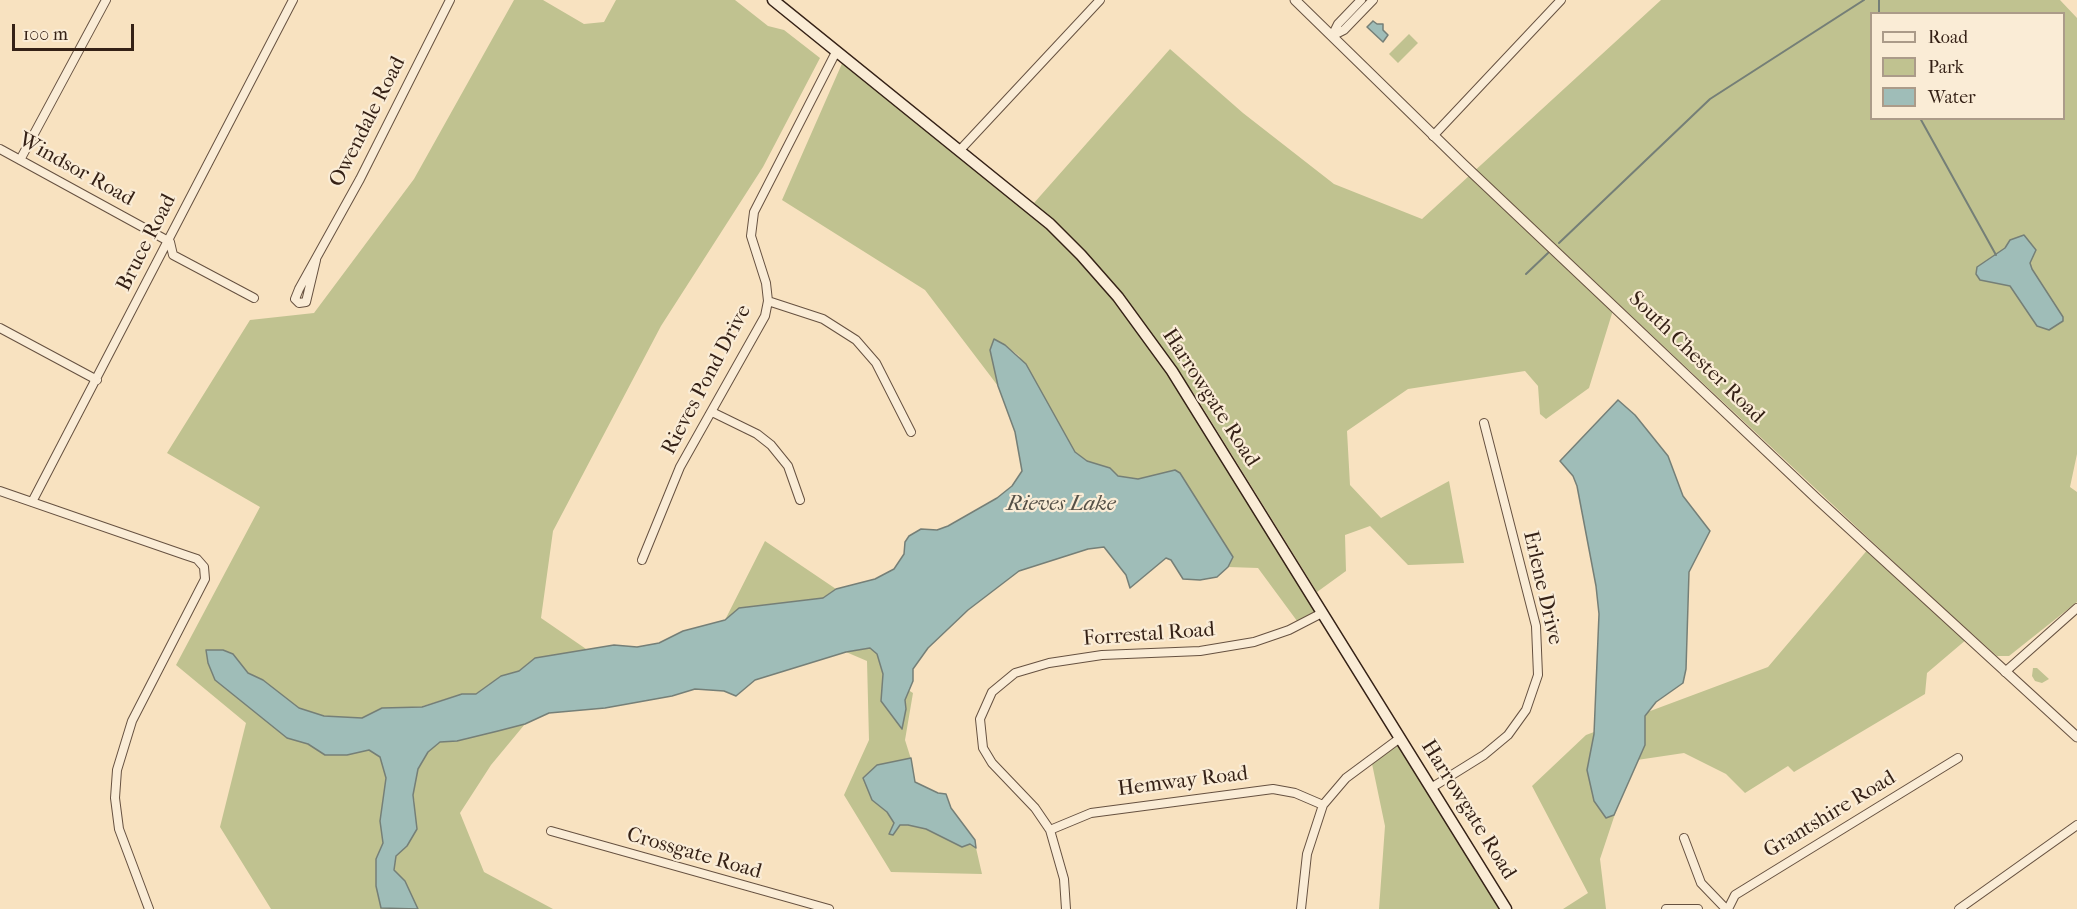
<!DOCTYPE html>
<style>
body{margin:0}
#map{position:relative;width:2077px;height:909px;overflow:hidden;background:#f8e2c0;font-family:"IM FELL French Canon",serif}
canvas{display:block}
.legend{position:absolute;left:1870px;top:12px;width:195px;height:108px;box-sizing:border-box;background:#faecd6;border:2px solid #ab9b89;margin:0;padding:8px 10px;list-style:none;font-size:18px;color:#352116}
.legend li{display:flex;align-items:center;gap:12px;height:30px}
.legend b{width:30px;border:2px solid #ab9b89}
.scale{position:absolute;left:12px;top:24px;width:122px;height:27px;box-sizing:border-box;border:3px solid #352116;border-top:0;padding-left:8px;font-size:18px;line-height:21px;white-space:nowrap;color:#352116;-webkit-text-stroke:4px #faecd6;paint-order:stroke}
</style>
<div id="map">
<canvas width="2077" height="909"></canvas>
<ul class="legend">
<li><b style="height:8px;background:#faecd6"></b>Road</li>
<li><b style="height:16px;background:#c0c290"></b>Park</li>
<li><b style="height:16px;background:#9fbdb8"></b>Water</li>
</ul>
<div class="scale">100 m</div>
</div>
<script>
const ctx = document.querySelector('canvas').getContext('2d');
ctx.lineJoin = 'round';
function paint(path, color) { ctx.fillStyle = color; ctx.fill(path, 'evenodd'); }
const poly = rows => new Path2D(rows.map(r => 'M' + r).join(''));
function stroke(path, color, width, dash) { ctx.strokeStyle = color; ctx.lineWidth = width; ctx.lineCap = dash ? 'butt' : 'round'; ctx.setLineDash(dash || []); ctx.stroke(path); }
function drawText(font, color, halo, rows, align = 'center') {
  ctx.font = font + ' "IM FELL French Canon",serif'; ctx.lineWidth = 4.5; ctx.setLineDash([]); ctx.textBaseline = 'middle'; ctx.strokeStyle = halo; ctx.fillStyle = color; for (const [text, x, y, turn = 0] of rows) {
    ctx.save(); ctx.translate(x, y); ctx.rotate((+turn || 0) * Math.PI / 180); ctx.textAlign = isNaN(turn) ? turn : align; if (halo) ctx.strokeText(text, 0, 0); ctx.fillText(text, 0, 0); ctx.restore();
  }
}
const green = poly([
 [514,0,543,0,584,24,604,22,616,0,735,0,768,26,784,30,820,58,763,167,661,326,553,531,541,618,589,651,535,658,519,671,501,676,476,694,462,694,423,706,395,742,415,804,413,795,418,769,428,752,440,742,457,741,525,724,491,765,460,813,484,872,553,909,271,909,220,827,246,723,176,665,260,507,167,453,250,320,314,313,414,179],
 [1661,0,2060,0,2077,18,2077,454,2070,487,2077,492,2077,602,2009,656,1997,656,1928,594,1561,250,1558,255,1614,307,1589,388,1546,419,1540,414,1538,386,1525,371,1408,389,1347,431,1350,485,1381,518,1449,481,1464,563,1408,565,1370,526,1345,535,1346,571,1317,592,1193,392,1110,279,1034,203,1170,49,1243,113,1334,184,1422,219],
 [1872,14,2064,14,2064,118,1872,118],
 [1409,34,1418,43,1398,63,1389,54],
 [844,59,1050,224,1152,341,1322,613,1300,625,1258,568,1228,567,1233,557,1180,473,1175,470,1138,479,1118,476,1110,468,1087,461,1075,452,1019,356,1005,345,994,340,990,350,998,386,925,290,782,200],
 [765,541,836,589,823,598,739,608,725,620],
 [1869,548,1967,639,1927,673,1925,694,1794,772,1788,766,1745,793,1726,774,1684,753,1637,760,1619,802,1600,859,1606,909,1563,909,1588,893,1532,786,1586,735,1768,667],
 [871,648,877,654,883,674,881,701,905,688,913,693,905,740,911,759,905,764,877,765,863,778,872,800,887,812,894,823,893,835,900,825,908,825,926,829,962,847,970,844,976,848,982,874,891,872,844,795,869,740,867,661,846,652],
 [2033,668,2037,668,2049,679,2042,683,2035,681,2032,676],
 [1400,738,1506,909,1379,909,1385,826,1371,759]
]);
const water = poly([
 [1373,21,1377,24,1383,24,1383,30,1388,35,1383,42,1367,27,1373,21],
 [2024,235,2036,250,2030,263,2032,269,2063,317,2063,321,2049,330,2037,326,2010,286,1980,280,1976,274,1977,267,2005,248,2010,240,2024,235],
 [994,339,1005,345,1026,364,1075,452,1087,461,1110,468,1118,476,1138,479,1175,470,1180,473,1233,557,1228,567,1217,577,1200,580,1183,579,1171,560,1166,558,1130,588,1126,575,1104,547,1088,549,1019,571,968,610,928,648,913,669,913,681,905,700,906,709,902,729,881,701,883,674,877,654,870,648,846,652,755,680,736,696,724,691,695,689,672,696,605,708,549,713,525,724,498,731,457,741,440,742,428,752,418,769,413,795,417,829,407,846,396,856,394,870,405,881,418,909,381,908,376,886,376,859,383,843,380,821,386,778,380,757,369,750,347,755,325,755,308,744,287,738,215,680,208,663,206,650,223,650,233,654,248,673,263,680,299,708,324,716,362,718,382,708,422,707,462,694,476,694,501,676,519,671,535,658,614,645,637,647,659,643,683,631,725,620,739,608,823,598,836,589,875,579,894,569,904,554,905,542,909,536,921,529,937,530,948,526,997,498,1012,486,1022,471,1015,432,998,386,990,350,994,339],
 [1618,400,1635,415,1668,456,1683,496,1710,531,1689,572,1686,669,1683,683,1656,702,1645,716,1645,745,1614,815,1606,818,1594,801,1587,770,1594,734,1599,614,1596,586,1577,486,1573,476,1560,461,1618,400],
 [911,758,915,782,938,793,946,794,951,808,975,840,976,848,970,844,962,847,926,829,908,825,900,825,893,835,889,834,894,823,887,812,872,800,863,778,877,765,911,758]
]);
const stream = poly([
 [1879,0,1879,14],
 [1920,118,1996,255],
 [1559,243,1710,99,1864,0],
 [1526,274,1548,253]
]);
const minor = poly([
 [1332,36,1344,30,1373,0],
 [1332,36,1338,24,1361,0],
 [1433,136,1561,0],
 [0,149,170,242,173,255,254,298],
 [960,150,1100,0],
 [20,160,106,0],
 [316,260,306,302,299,303,295,299,299,289,360,179,450,0],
 [768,301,823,319,856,340,876,363,911,432],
 [0,328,97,380],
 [712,412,757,434,771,445,788,466,800,500],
 [0,491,185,555,197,559,204,567,205,579,132,721,117,770,115,798,119,829,149,909],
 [32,502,293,0],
 [642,560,680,467,765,316,768,301,766,283,751,236,754,212,836,52],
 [2005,672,2077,608],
 [1431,788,1484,755,1508,735,1526,710,1538,675,1536,626,1484,423],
 [1050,830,1091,813,1273,789,1295,793,1323,805],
 [551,831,829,909],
 [1684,838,1701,883,1726,909],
 [1066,909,1064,879,1050,830,1035,808,992,763,983,748,980,719,992,692,1015,673,1049,663,1102,655,1200,651,1254,642,1289,630,1322,613],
 [1301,909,1307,854,1323,805,1346,778,1400,738],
 [1666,909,1698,909],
 [1728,909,1735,895,1958,758],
 [1959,909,2077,825]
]);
const tertiary = poly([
 [1295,0,1463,164,1816,498,2077,737]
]);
const secondary = poly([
 [773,0,1050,224,1081,255,1118,297,1172,371,1506,909]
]);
const streetNames = [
 ["Owendale Road",368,122,-63],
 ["Windsor Road",76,170,29],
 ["Bruce Road",147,243,-63],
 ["South Chester Road",1696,358,44],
 ["Rieves Pond Drive",707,380,-62],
 ["Harrowgate Road",1210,398,57],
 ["Erlene Drive",1542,588,77],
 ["Forrestal Road",1149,635,-4],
 ["Hemway Road",1183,782,-7],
 ["Harrowgate Road",1468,810,58],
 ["Grantshire Road",1830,815,-31],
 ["Crossgate Road",694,854,16]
];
const waterNames = [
 ["Rieves Lake",1061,505]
];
paint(green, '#c0c290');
paint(water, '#9fbdb8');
stroke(water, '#757f77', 1.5);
stroke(stream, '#757f77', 2);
stroke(minor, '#665140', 10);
stroke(tertiary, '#665140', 11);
stroke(secondary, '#352116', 13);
stroke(minor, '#faecd6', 8);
stroke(tertiary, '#faecd6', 9);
stroke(secondary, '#faecd6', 10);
drawText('21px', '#352116', '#faecd6', streetNames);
drawText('italic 22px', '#555047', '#faecd6', waterNames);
</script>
